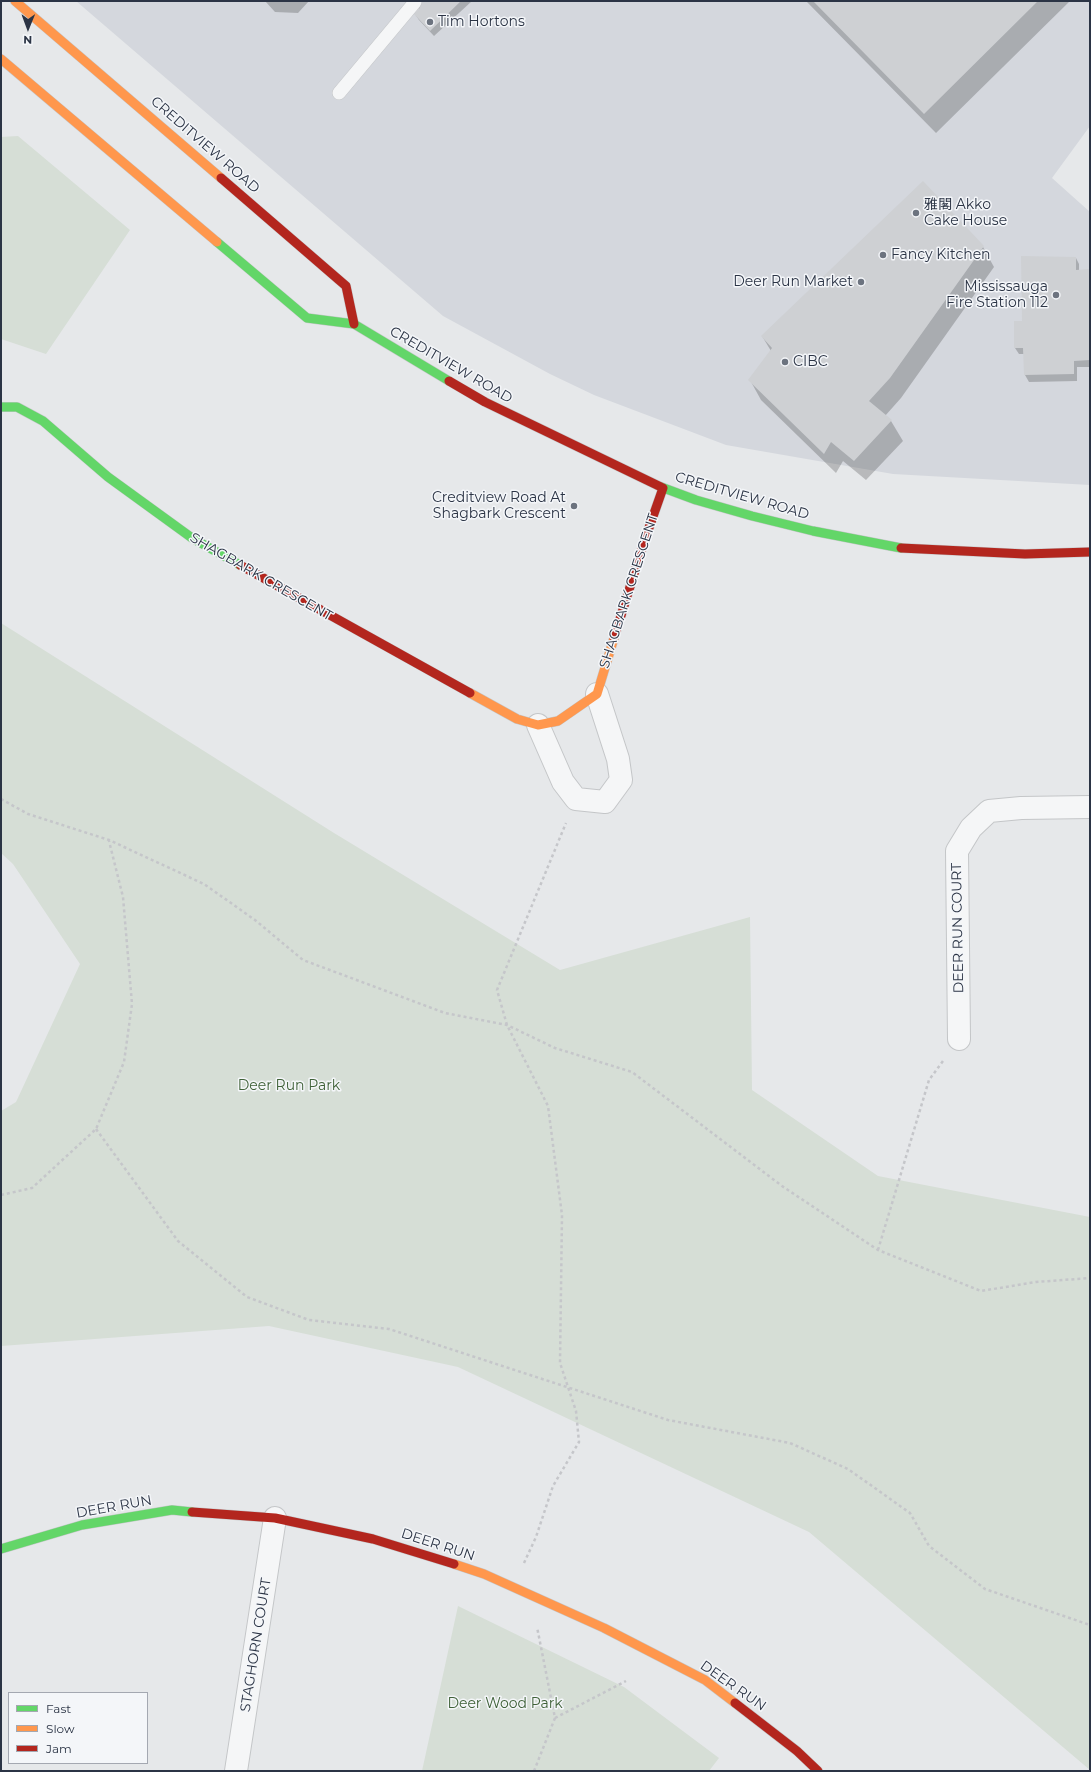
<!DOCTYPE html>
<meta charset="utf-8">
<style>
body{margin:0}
#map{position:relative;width:1091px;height:1772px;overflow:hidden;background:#e6e8ea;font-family:Montserrat,sans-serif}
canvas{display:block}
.frame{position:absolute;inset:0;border:2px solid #2b3445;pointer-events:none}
.legend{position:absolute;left:8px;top:1692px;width:140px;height:72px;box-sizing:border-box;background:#f4f6f9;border:1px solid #a4a8b1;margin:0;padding:5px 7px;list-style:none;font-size:12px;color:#2b3445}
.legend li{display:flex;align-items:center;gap:8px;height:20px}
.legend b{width:20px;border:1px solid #a4a8b1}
.north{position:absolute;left:8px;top:8px;width:40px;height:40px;-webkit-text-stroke:3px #f4f6f9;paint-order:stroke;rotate:181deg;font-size:11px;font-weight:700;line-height:16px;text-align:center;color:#2b3445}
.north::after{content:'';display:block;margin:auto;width:14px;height:18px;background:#2b3445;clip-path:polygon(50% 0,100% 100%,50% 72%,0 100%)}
</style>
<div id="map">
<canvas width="1091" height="1772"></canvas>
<div class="frame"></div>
<ul class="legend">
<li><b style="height:5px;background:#63d668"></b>Fast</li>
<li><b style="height:5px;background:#ff974d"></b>Slow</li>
<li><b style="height:5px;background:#b3261e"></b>Jam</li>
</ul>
<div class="north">N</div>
</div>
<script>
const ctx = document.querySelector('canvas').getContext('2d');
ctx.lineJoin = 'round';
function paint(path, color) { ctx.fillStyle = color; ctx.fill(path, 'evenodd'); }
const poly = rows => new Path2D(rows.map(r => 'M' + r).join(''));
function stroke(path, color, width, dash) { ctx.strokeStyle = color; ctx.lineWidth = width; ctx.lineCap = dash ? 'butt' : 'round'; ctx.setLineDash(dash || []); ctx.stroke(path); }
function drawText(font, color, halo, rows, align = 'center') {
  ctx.font = font + ' Montserrat,"Noto Sans SC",sans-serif'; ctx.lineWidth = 3; ctx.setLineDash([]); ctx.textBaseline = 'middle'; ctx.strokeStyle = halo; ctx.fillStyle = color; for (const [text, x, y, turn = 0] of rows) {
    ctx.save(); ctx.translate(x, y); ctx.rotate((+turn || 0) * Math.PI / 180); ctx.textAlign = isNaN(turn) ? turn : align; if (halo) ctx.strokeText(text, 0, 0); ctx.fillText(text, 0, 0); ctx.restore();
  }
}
const built = poly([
 [76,1,1090,1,1090,126,1052,178,1090,212,1090,485,893,474,726,445,594,395,550,374,443,316]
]);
const green = poly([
 [18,136,130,230,46,354,1,339,1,137],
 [1,623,334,833,560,970,750,917,752,1090,878,1176,1090,1217,1090,1770,809,1532,458,1367,269,1326,1,1346,1,1111,16,1102,80,964,13,864,1,853],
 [458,1606,624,1687,719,1758,709,1771,422,1771]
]);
const shadow = poly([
 [265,1,309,1,298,13,275,12],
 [412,1,472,1,434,36,419,20,415,14,420,9],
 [806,1,1070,1,936,133],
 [983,247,994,267,901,398,885,416,891,421,903,441,866,480,843,461,836,473,761,400,750,380,771,351,762,336],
 [1076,258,1079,264,1079,271,1090,270,1090,367,1077,367,1077,381,1029,382,1025,375,1024,354,1019,354,1015,348,1015,322,1023,322]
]);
const building = poly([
 [413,1,461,1,430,31,414,14,420,8],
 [813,1,1038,1,924,114],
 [923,181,984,246,890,378,869,401,892,420,854,461,831,442,824,454,748,380,772,348,761,336],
 [1021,256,1076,257,1076,270,1090,269,1090,360,1074,361,1074,374,1024,375,1023,348,1014,348,1014,321,1022,321]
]);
const path = poly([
 [1,799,28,814,109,840,204,884,255,920,303,960,445,1013,507,1025,555,1048,632,1072,782,1186,878,1250,981,1291,1036,1282,1090,1278],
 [96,1129,178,1241,247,1297,309,1320,389,1329,668,1420,790,1443,848,1469,910,1513,929,1546,985,1589,1090,1625],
 [1,1195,32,1188,96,1129,124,1062,132,1004,123,897,109,841],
 [878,1250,929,1080,943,1061],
 [524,1563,536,1537,553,1486,579,1442,576,1411,560,1363,562,1215,548,1106,507,1025,497,990,566,823],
 [555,1718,626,1681],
 [534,1771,555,1718,537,1627]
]);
const lane = poly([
 [339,93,415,2]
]);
const street = poly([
 [538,725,563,782,576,799,605,802,621,780,618,759,597,694],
 [959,1039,957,851,971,828,989,811,1021,808,1090,807],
 [236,1771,275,1518]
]);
const fast = poly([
 [217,242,307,318,354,324,449,381],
 [1,407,17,407,43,421,108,477,192,538,240,565],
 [661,487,696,500,752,516,813,531,901,548],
 [1,1549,82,1525,172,1510,192,1512]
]);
const slow = poly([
 [15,1,221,178],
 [1,59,217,242],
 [470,693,517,719,538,725,558,721,597,694,614,638],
 [454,1564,484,1574,604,1628,705,1680,735,1703]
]);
const jam = poly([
 [221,178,346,286,354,324],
 [449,381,485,402,661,487],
 [901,548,1025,554,1090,552],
 [240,565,470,693],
 [614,638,644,542,663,488],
 [192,1512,275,1518,373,1539,454,1564],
 [735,1703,797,1751,818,1771]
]);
const markers = [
 [430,22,4,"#6c737f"],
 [916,213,4,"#6c737f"],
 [883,255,4,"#6c737f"],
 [861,282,4,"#6c737f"],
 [1056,295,4,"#6c737f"],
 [785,362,4,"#6c737f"],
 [574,506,4,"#6c737f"]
];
const poiNames = [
 ["Tim Hortons",438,22],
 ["雅閣 Akko",924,205],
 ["Cake House",924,221],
 ["Fancy Kitchen",891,255],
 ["Deer Run Market",853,282,"right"],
 ["Mississauga",1048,287,"right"],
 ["Fire Station 112",1048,303,"right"],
 ["CIBC",793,362],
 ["Creditview Road At",566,498,"right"],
 ["Shagbark Crescent",566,514,"right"]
];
const streetNames = [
 ["CREDITVIEW ROAD",205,145,41],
 ["CREDITVIEW ROAD",451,365,30],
 ["CREDITVIEW ROAD",742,496,16],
 ["SHAGBARK CRESCENT",261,577,30],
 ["SHAGBARK CRESCENT",629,591,-72],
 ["DEER RUN COURT",958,928,-91],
 ["DEER RUN",114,1507,-10],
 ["DEER RUN",438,1545,18],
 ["STAGHORN COURT",256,1645,-81],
 ["DEER RUN",733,1686,35]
];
const parkNames = [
 ["Deer Run Park",289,1086],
 ["Deer Wood Park",505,1704]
];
paint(built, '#d4d7dd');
paint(green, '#d6ded6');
paint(shadow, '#0003');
paint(building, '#ced0d3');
stroke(lane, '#c4c6c8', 14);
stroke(street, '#c4c6c8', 24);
stroke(fast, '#c4c6c8', 10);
stroke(slow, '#c4c6c8', 10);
stroke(jam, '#c4c6c8', 10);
stroke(path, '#c5c6ca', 2.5, [3, 3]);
stroke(lane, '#f5f6f7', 13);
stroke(street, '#f5f6f7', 22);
stroke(fast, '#63d668', 9);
stroke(slow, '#ff974d', 9);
stroke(jam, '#b3261e', 9);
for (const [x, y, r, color] of markers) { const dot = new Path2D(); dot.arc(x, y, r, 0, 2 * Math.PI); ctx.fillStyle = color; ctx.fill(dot); stroke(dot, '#f4f6f9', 1.5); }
drawText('14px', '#2b3445', '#f4f6f9', poiNames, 'left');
drawText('14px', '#2b3445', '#f4f6f9', streetNames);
drawText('14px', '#3f6138', '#f4f6f9', parkNames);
</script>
